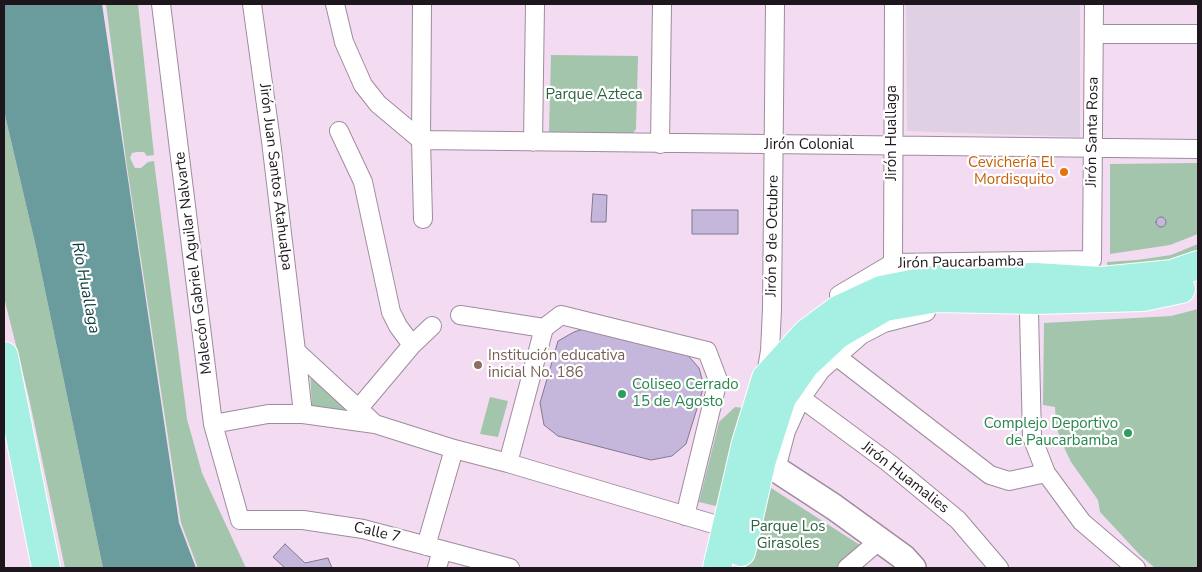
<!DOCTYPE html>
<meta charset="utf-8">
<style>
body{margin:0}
#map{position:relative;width:1202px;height:572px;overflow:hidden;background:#f3dcf1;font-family:"Nunito Sans",sans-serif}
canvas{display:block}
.frame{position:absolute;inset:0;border:5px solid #1e161d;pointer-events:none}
</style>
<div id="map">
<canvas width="1202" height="572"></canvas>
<div class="frame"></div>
</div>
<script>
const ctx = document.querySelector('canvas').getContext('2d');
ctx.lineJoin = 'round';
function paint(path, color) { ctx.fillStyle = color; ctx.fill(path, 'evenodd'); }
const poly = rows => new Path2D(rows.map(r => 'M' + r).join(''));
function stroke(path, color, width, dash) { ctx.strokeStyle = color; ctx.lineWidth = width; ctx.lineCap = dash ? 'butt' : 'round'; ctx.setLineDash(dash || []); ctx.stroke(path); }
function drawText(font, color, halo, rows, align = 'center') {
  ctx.font = font + ' "Nunito Sans",sans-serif'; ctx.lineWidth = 4.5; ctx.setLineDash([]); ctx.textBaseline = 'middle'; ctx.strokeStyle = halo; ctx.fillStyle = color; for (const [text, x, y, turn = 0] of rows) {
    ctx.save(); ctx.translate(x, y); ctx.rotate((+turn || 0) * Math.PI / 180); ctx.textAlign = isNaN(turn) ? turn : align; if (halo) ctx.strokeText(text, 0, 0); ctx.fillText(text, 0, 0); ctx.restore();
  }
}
const education = poly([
 [906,4,1080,4,1080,137,907,131]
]);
const green = poly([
 [106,4,138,4,154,155,147,156,144,152,137,152,132,153,130,158,135,168,141,168,148,162,154,161,187,419,202,473,246,568,198,568,181,523,126,160],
 [551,55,638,56,636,129,632,134,549,132],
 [4,111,36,247,103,568,65,568,29,398,4,297],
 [1198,163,1198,234,1170,245,1110,254,1110,164],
 [1198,244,1198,256,1108,273,1107,262,1137,260,1171,255],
 [1198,309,1198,568,1155,568,1141,556,1100,512,1098,500,1071,462,1061,441,1056,425,1055,407,1043,405,1044,323,1171,316],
 [310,370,351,415,312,408],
 [490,397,508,401,498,437,480,434],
 [735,407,745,408,720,507,699,502,719,422],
 [768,486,863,547,840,568,746,568]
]);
const water = poly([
 [4,4,102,4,179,523,196,568,103,568,36,247,4,111]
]);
const building = poly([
 [593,194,607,195,606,222,591,222,593,194],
 [692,210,738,210,738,234,692,234,692,210],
 '1156 222a5 5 0 1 1 10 0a5 5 0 1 1-10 0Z',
 [590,327,685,352,699,368,704,386,686,444,672,456,651,460,558,436,544,425,540,403,558,341,574,332,590,327],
 [285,544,305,563,328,558,332,568,285,568,273,557,285,544]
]);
const street = poly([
 [161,4,213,424,240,520,303,520,363,529,510,568],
 [252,4,271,141,296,351,375,424],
 [335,4,344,42,363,85,378,104,421,140,1198,149],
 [422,4,421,140,423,219],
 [1094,34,1198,34],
 [339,131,363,182,391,312,398,326,412,345],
 [533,142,535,4],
 [660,144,662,4],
 [893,263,894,4],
 [839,295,893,263,1092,260,1094,4],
 [1029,313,1032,437,1046,473,1082,522,1136,568],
 [460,315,544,328],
 [296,351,303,414],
 [836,356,990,475,1009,481,1046,473],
 [766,375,770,351,772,309,775,4],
 [801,398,889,463,958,520,999,568],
 [359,408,412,345,432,326],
 [213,424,268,414,303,414,375,424,454,449,508,463,727,528],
 [508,463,544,328,561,315,707,351,718,380,685,516],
 [776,469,786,431,801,398,821,370,861,335,884,323,926,312],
 [426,546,454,449],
 [437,568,442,550],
 [847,568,880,540]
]);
const secondary = poly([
 [744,455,762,460,834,507,903,557,913,568]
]);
const primary = poly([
 [4,356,46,568],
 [741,552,762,460,782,398,805,365,838,334,885,307,938,298,1036,300,1143,297,1181,289],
 [717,568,746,443,766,378,807,333,838,310,881,290,937,279,1035,277,1101,281,1172,274,1198,265]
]);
const markers = [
 [1064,172,5,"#e8710a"],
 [478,365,5,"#8d6e63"],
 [622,394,5,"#2e9e5b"],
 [1128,433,5,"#2e9e5b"]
];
const parkNames = [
 ["Parque Azteca",594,95],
 ["Parque Los",788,527],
 ["Girasoles",788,544]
];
const streetNames = [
 ["Jirón Santa Rosa",1093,132,-89],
 ["Jirón Huallaga",892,133,-90],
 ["Jirón Colonial",809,145],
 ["Jirón Juan Santos Atahualpa",275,177,83],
 ["Jirón 9 de Octubre",773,236,-89],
 ["Malecón Gabriel Aguilar Nalvarte",194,263,-97],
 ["Jirón Paucarbamba",961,263,-1],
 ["Jirón Huamalies",905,478,38],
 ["Calle 7",377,533,13]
];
const foodNames = [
 ["Cevichería El",1054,163],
 ["Mordisquito",1054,180]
];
const educationNames = [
 ["Institución educativa",488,356],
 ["inicial No. 186",488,373]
];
const leisureNames = [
 ["Coliseo Cerrado",632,385],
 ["15 de Agosto",632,402],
 ["Complejo Deportivo",1118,424,"right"],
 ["de Paucarbamba",1118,441,"right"]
];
const waterNames = [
 ["Río Huallaga",85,288,79]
];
paint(education, '#e0d0e3');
paint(green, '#a3c5ac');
paint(water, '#6a9b9d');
paint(building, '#c5b7dc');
stroke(building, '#81788f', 1);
stroke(street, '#a08b9e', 20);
stroke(secondary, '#a08b9e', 28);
stroke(primary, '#fff', 30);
stroke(street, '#fff', 18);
stroke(secondary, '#fff', 25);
stroke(primary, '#a6efe3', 28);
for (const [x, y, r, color] of markers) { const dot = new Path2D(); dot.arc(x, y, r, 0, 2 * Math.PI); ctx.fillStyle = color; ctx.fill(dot); stroke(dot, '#fff', 2); }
drawText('15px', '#2d6441', '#fff', parkNames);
drawText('15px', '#1e161d', '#fff', streetNames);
drawText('15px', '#c56008', '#fff', foodNames, 'right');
drawText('15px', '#785e54', '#fff', educationNames, 'left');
drawText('15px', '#27864d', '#fff', leisureNames, 'left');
drawText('italic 16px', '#104041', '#fff', waterNames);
</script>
